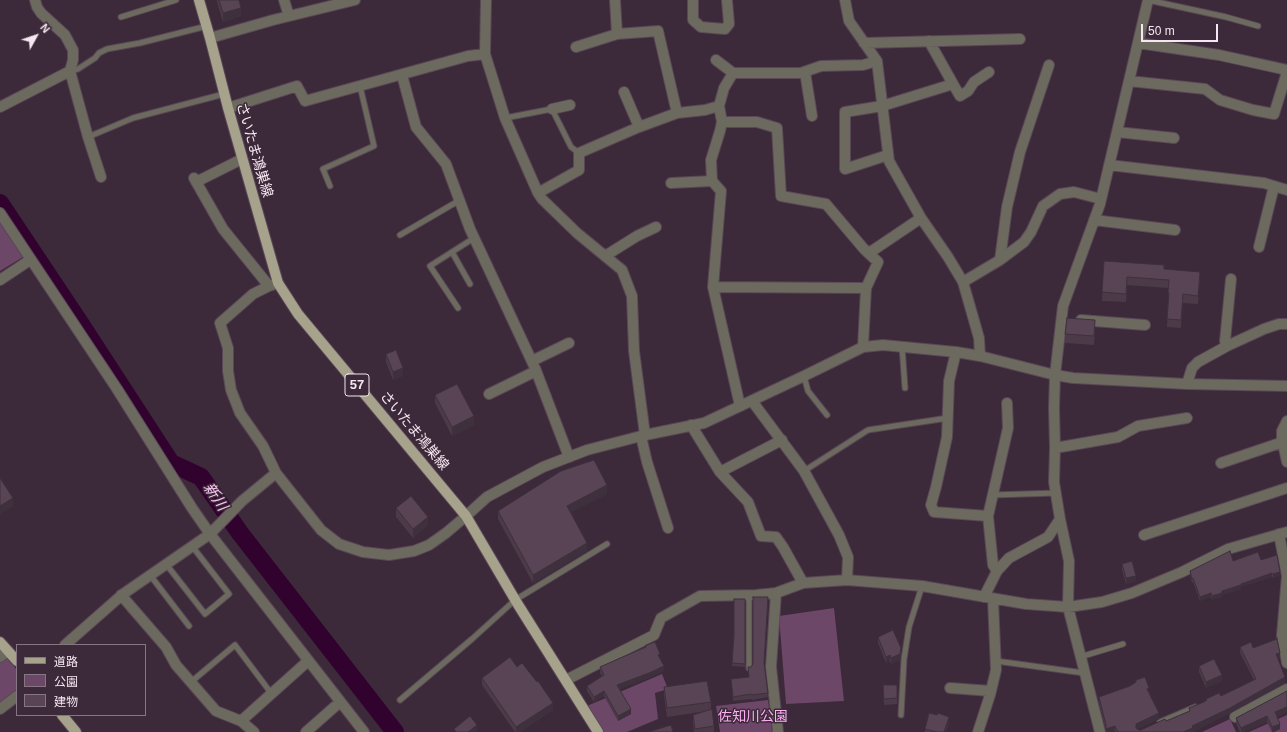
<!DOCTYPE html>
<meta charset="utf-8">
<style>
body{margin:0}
#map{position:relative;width:1287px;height:732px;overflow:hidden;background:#3c2939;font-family:Arial,"Noto Sans JP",sans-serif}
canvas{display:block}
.legend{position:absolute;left:16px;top:644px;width:130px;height:72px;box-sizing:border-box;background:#3c2939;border:1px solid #867583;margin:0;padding:5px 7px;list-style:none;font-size:12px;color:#f4e7f1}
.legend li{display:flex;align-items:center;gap:8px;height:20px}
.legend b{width:20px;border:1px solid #867583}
.north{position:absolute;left:16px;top:16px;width:40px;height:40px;-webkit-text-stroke:3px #3c2939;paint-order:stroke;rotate:50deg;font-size:11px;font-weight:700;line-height:16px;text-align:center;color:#f4e7f1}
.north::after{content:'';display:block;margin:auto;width:14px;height:18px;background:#f4e7f1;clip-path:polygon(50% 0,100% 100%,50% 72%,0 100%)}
.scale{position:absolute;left:1141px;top:24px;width:77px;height:18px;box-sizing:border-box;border:2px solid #f4e7f1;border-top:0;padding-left:5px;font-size:12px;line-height:14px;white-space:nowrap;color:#f4e7f1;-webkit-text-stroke:3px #3c2939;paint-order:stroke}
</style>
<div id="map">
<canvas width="1287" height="732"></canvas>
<ul class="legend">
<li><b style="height:5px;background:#a6a28b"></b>道路</li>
<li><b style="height:11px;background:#6d4768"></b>公園</li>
<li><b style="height:11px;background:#584455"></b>建物</li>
</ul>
<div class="north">N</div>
<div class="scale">50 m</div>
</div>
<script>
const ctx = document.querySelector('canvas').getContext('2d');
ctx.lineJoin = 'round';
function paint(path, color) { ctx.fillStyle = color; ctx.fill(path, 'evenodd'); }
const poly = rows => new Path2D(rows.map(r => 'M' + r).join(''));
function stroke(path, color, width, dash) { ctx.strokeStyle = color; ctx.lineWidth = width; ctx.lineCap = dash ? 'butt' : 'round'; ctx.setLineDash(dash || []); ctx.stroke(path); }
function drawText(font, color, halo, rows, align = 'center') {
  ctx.font = font + ' Arial,"Noto Sans JP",sans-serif'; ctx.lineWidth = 3; ctx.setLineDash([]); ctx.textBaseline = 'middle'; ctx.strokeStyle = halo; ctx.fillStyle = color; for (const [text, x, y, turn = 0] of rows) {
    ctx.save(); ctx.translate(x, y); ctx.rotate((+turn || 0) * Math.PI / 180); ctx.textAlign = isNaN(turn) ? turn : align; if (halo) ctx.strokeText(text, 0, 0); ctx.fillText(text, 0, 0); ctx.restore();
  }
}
const green = poly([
 [0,223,23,257,0,271],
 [834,608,844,701,786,704,779,616],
 [6,657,17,670,17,691,0,703,0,662],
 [662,674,668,689,655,693,658,719,627,732,603,732,587,706],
 [768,700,772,732,720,732,716,706],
 [1287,715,1287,732,1249,732],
 [1230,719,1236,732,1202,732]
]);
const river = poly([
 [0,203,82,326,171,463,201,477,240,533,395,732]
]);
const service = poly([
 [1148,0,1226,17,1258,26],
 [121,17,176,0],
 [70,71,78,69,95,58,99,53,107,49,140,43,207,26],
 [505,118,552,109,571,147,579,153],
 [88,137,133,118,224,94],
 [330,186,323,169,374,146,360,86],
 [400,235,460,200],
 [452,252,470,284],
 [458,308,430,266,474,238],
 [902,346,905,388],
 [804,376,808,391,827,415],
 [804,471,868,430,948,418],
 [992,495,1056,493],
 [166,564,205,614,229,594,192,546],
 [150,575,189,626],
 [749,595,749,668],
 [1080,657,1123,644],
 [996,661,1084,673],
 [191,682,235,645,271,693],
 [400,700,472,639,515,600,607,544],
 [901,715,904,659,909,627,922,586],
 [1160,722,1195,707]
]);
const minor = poly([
 [35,0,37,7,41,13,65,35,73,50,73,60,70,71,88,137,101,177],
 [284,0,289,16],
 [486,0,485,54,505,118,538,193,542,199,577,233,622,270,632,296,634,351,645,435],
 [615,0,617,34],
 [693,0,693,20,701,27,725,29,729,24,727,0],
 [845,0,849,21,877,61,889,161,921,218,948,257,963,282,979,338,980,356],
 [210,38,273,20,355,0],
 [864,43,1020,39],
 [1138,43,1219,55,1287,70],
 [576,47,617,34,658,31,677,113],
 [716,60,733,73,801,73,821,66,863,65,877,61],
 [805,72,812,116],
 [733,73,724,88,719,106,722,122,720,131,711,160,712,181,721,191,713,287,740,406],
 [402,75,416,127,446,164,470,229,535,368,569,457],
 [1129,81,1205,89,1220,100,1253,110,1274,114,1287,72],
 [953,84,960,96,968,91,974,82,989,72],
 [624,92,639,127],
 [0,107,70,71],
 [228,108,297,86,305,101,468,56,485,54],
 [552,109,570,105],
 [722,122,757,122,777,128,781,196,826,204,864,249,878,262,866,288,863,347],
 [1117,132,1174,138],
 [888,155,845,169,845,112,882,106,953,84,929,41],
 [1109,165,1264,183,1287,190],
 [194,178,223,229,269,286],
 [196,182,242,159],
 [671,183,712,181],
 [538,193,579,170,579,153,639,127,677,113,705,110,719,106],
 [0,213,117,389,192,508,210,534,364,732],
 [1094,220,1175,230],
 [1259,247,1274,186],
 [869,253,921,218],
 [605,256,637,236,656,227],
 [1000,260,1024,242,1031,232,1043,206,1060,194,1074,192,1101,199],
 [0,280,30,260],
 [963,282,1000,260,1007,207,1020,152,1049,65],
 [278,283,269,286,253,294,220,323,228,348,228,371,231,390,240,413,263,446,276,473,321,530,339,544,363,552,389,555,414,551,429,545,446,533,466,516],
 [713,287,866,288],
 [1081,320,1145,325],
 [1227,346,1225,341,1231,279],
 [956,352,949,381,947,437,936,487,931,505,934,512,988,516],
 [532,361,569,343],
 [1187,384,1192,368,1198,362,1227,346,1264,329,1279,324,1287,324],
 [489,394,536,371],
 [752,401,804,471,839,535,848,557,847,580],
 [1287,421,1282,431,1282,439,1287,462],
 [691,425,720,472,748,502,761,536,776,537,783,547,803,583],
 [641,436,647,462,668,528],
 [1055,448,1118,437,1138,426,1187,418],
 [1221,463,1283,442],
 [720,472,782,440],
 [1279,534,1287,576,1282,635,1287,663],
 [1144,535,1287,488],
 [997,571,993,565,988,516,1008,428,1007,403],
 [776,593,771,667,778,732],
 [121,595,166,647,176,665,216,711,241,721,254,732],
 [984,597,997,571,1009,558,1048,537,1060,519],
 [65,645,123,594,210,534,242,501,276,473],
 [0,657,8,651],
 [566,680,654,635,661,618,700,596,756,595,776,593,803,583,847,580,922,586,1026,604,1068,607,1102,602,1132,593,1182,572,1228,549,1287,532],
 [950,688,991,691],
 [0,709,17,696],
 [1235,717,1287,689],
 [241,721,308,661],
 [306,732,340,702],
 [978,732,990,695,996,670,993,599],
 [1100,732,1068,607,1069,561,1060,519,1054,482,1055,448,1054,408,1055,375,1063,306,1100,204,1148,0]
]);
const tertiary = poly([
 [466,516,487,497,543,467,587,450,645,435,704,423,804,376,863,347,883,345,956,352,980,356,1055,375,1073,378,1187,384,1287,386]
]);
const primary = poly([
 [199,0,210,38,228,108,278,283,298,314,466,516,517,603,598,732],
 [0,642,17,661],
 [62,715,76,732]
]);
const wall = poly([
 [217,0,239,0,241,16,223,22,217,2],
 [1104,261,1164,269,1200,280,1198,304,1183,303,1181,328,1167,327,1168,301,1168,288,1127,285,1126,302,1102,301],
 [1095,329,1094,345,1065,343,1065,334],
 [386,354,403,376,393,380,386,362],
 [435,395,474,425,452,436,435,403],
 [607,494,571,512,587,551,533,583,498,519,498,511],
 [396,508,428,525,413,538,396,517],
 [1261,560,1280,576,1273,578,1272,577,1241,587,1241,589,1222,595,1222,597,1212,600,1211,597,1200,601,1193,582,1192,583,1190,575,1190,571,1233,561],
 [1122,564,1136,581,1126,584,1122,570],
 [745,599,745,667,732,666,734,635],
 [768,602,764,665,768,697,752,700,751,699,733,701,731,679,749,677,748,667,751,667,753,664],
 [878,637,901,653,900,660,891,664,890,661,886,663,878,643],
 [646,645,660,658,664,671,649,678,619,689,631,714,618,721,604,696,594,702,587,691,587,686,602,676,600,673,600,667,646,647],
 [1240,647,1253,648,1280,658,1278,659,1285,683,1230,713,1193,732,1106,732,1099,702,1099,697,1130,686,1136,683,1136,680,1149,692,1159,719,1137,729,1138,730,1141,730,1166,721,1189,711,1189,708,1204,702,1206,700,1206,699,1221,696,1254,680,1240,653],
 [1199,666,1222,681,1206,688,1199,672],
 [517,667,537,682,553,710,520,732,515,732,482,685,482,678],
 [897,685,897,704,884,705,883,691],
 [664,687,711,702,711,710,714,726,714,732,694,732,693,724,693,715,707,711,667,717,664,696],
 [1287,691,1277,717,1280,729,1274,732,1272,732,1267,722,1243,732,1240,732,1236,723,1236,718],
 [949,723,946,732,925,732,925,729]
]);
const shadedWall = poly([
 [241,8,241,16,223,22,223,13],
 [1200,272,1200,280,1198,304,1198,296],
 [1183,294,1183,303,1181,328,1181,320],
 [403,368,403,376,393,380,393,372],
 [474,416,474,425,452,436,452,427],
 [607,485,607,494,567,514,567,506],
 [13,498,13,507,0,514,0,506],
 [428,517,428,525,413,538,413,529],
 [587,543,587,551,533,583,533,575],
 [1280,572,1280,576,1273,578,1273,574],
 [1272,573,1272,577,1241,587,1241,589,1222,595,1222,597,1212,600,1212,596,1222,591,1241,584],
 [1136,576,1136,581,1126,584,1126,578],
 [1211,593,1211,597,1200,601,1200,597],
 [901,648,900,660,891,664,891,658],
 [1280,653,1280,658,1276,660,1276,654],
 [890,655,890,661,886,663,886,657],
 [664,666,664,671,649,678,617,690,617,685],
 [1222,675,1222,681,1206,688,1206,682],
 [1285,677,1285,683,1230,713,1193,732,1183,732,1192,726],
 [604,691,604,696,594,702,594,697],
 [553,703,553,710,520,732,516,732,516,727],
 [1287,707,1287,712,1275,718,1275,712],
 [631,709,631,714,618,721,618,716],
 [1159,713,1159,719,1136,729,1136,732,1136,724],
 [1267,716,1267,722,1243,732,1241,732,1241,728],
 [949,717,949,723,946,732,944,732],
 [1280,724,1280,729,1274,732,1272,732,1272,727],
 [477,725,477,731,476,732,468,732],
 [1115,726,1115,732,1106,732,1106,729]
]);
const building = poly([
 [219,0,239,0,241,8,223,13,219,0],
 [1104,261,1164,265,1164,269,1200,272,1198,296,1183,294,1181,320,1167,319,1169,293,1168,293,1169,280,1127,277,1126,294,1102,292,1104,261],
 [1067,318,1095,320,1094,336,1065,334,1067,318],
 [396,350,403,368,393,372,386,354,396,350],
 [457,384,474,416,452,427,435,395,457,384],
 [594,460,607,485,567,506,587,543,533,575,498,511,561,471,594,460],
 [0,478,13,498,0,506,0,478],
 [411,496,428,517,413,529,396,508,411,496],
 [1230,551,1233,561,1258,552,1261,560,1277,555,1280,572,1273,574,1272,573,1241,584,1241,585,1222,591,1222,593,1212,596,1211,593,1200,597,1193,578,1192,579,1190,571,1230,551],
 [1132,561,1136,576,1126,578,1122,564,1132,561],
 [753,597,768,597,764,663,768,693,752,695,751,694,733,697,731,679,749,677,748,667,751,667,753,664,753,597],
 [734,599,745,599,745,664,732,663,734,635,734,599],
 [893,630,901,648,900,654,891,658,890,655,886,657,878,637,893,630],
 [1277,639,1280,653,1276,654,1285,677,1230,708,1192,726,1193,728,1183,732,1118,732,1115,726,1106,729,1106,725,1099,697,1130,686,1136,682,1136,680,1145,677,1149,688,1147,689,1159,713,1136,724,1136,728,1138,730,1141,730,1165,719,1166,721,1190,711,1189,708,1204,702,1207,700,1206,699,1219,693,1221,696,1256,679,1240,647,1251,642,1253,648,1277,639],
 [655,642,660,654,658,655,664,666,649,673,617,685,631,709,618,716,604,691,594,697,587,686,604,675,600,667,618,659,646,647,646,645,655,642],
 [510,657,517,667,522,663,537,682,538,681,553,703,516,727,482,678,510,657],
 [1214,659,1222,675,1206,682,1199,666,1214,659],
 [707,681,711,702,667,708,664,687,707,681],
 [883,685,897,685,897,698,884,699,883,685],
 [1287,691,1287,707,1275,712,1280,724,1272,727,1267,716,1241,728,1236,718,1287,691],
 [712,709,714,726,695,729,693,715,712,709],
 [929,713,937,715,938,713,949,717,944,732,937,732,925,729,929,713],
 [470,716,477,725,468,732,456,732,454,729,470,716],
 [671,725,673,732,648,732,671,725]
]);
const shields = [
 [357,385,24]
];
const shieldNames = [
 ["57",357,385]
];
const streetNames = [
 ["さいたま鴻巣線",254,150,74],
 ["さいたま鴻巣線",414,431,50]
];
const parkNames = [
 ["佐知川公園",753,717]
];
const waterNames = [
 ["新川",215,497,55]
];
paint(green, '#6d4768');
stroke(river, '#32022f', 18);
stroke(service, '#594756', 7);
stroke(minor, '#594756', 12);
stroke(tertiary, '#594756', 12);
stroke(primary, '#594756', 12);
stroke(service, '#6c6a5f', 5);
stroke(minor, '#6c6a5f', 10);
stroke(tertiary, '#6c6a5f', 10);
stroke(primary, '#a6a28b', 10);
paint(wall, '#4c3a49');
paint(shadedWall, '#3e303c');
paint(building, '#584455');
stroke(building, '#3e303c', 1);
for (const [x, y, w] of shields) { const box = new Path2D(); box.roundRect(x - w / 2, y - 11, w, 22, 3); ctx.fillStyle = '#3c2939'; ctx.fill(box); stroke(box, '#f4e7f1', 1); }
drawText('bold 13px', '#f4e7f1', null, shieldNames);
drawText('14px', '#f4e7f1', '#3c2939', streetNames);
drawText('14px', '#feb0f4', '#3c2939', parkNames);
drawText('italic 15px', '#facaf2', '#3c2939', waterNames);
</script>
